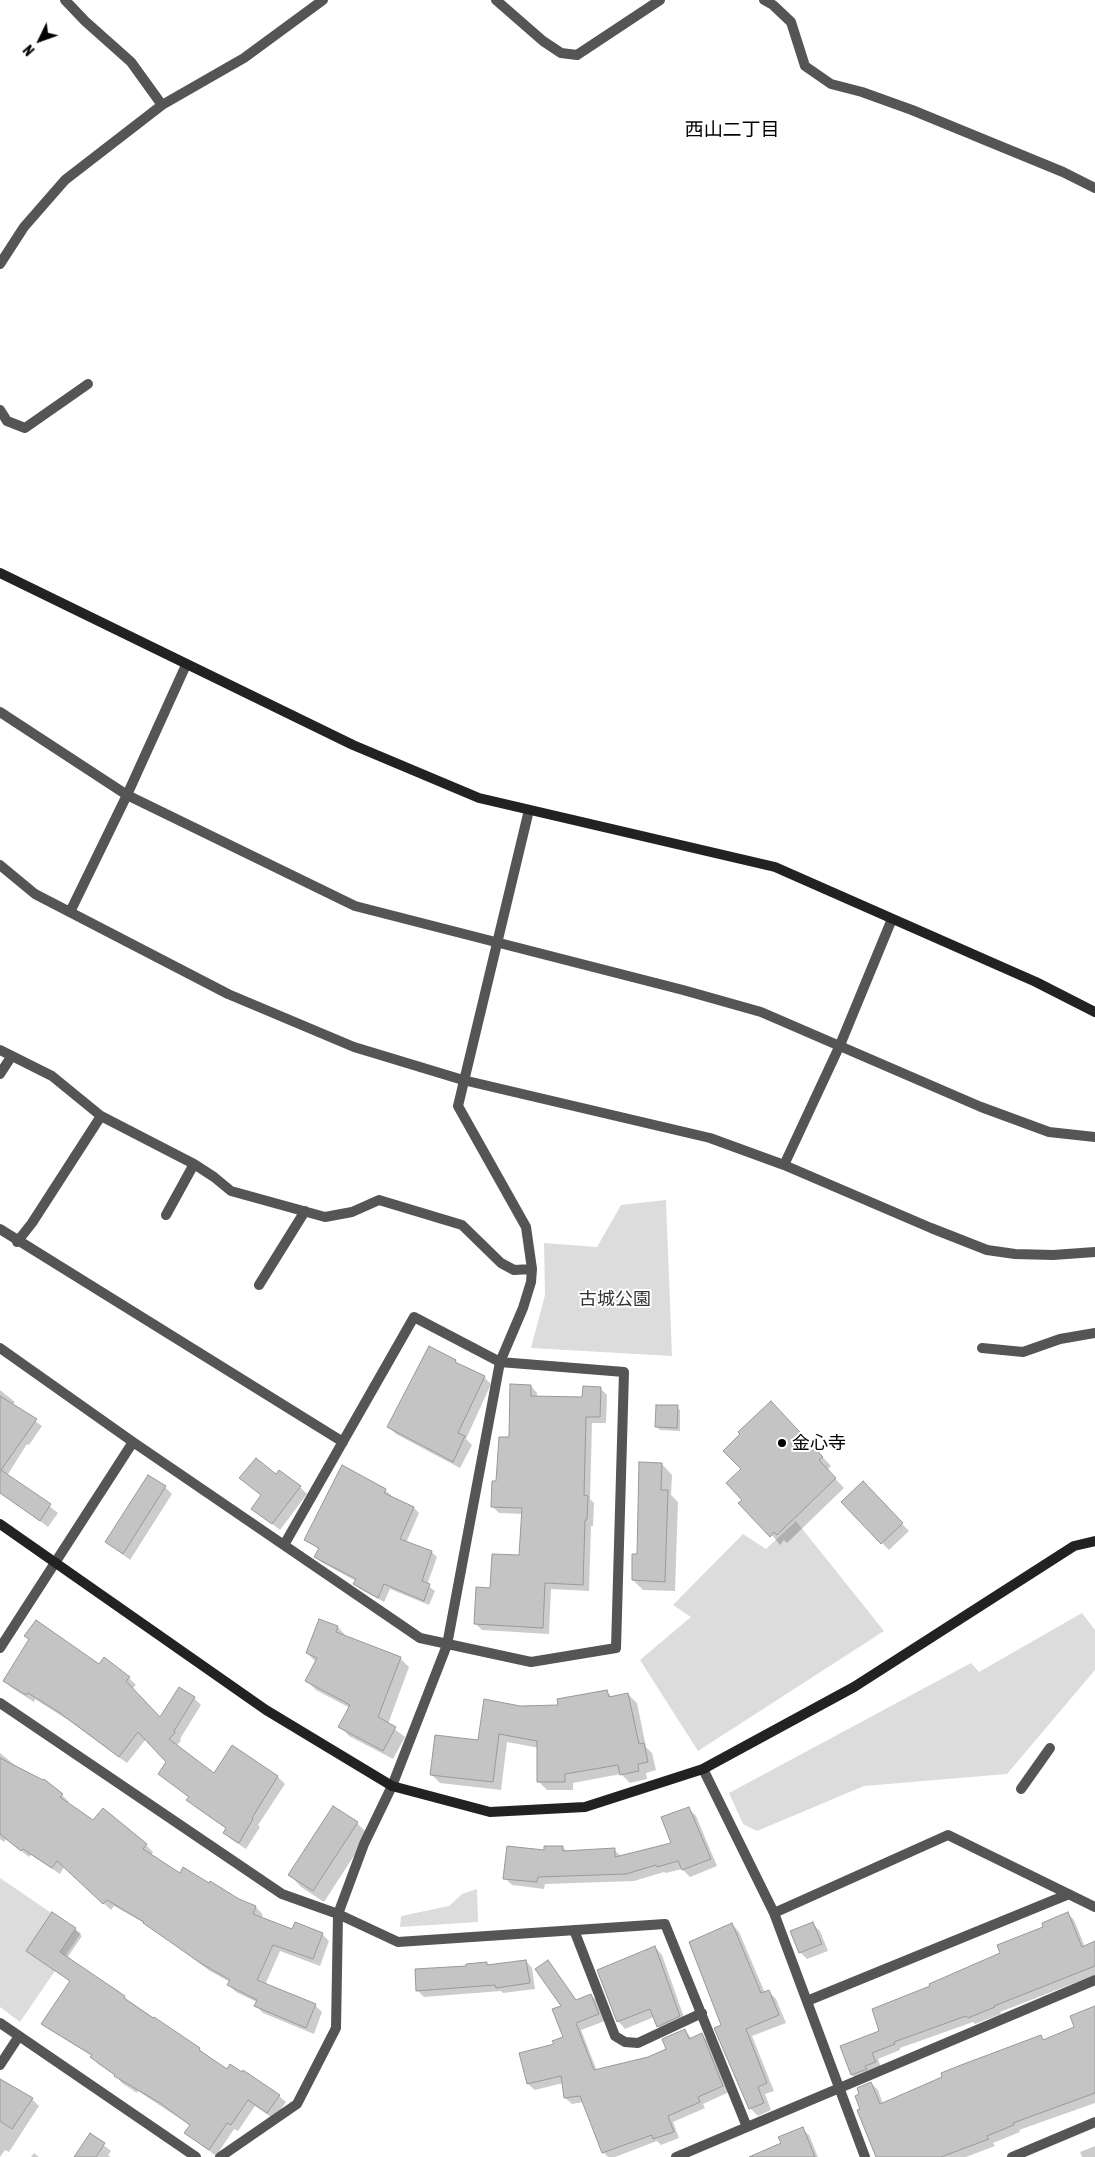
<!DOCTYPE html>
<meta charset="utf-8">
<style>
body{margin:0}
#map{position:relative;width:1095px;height:2157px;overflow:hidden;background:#fff;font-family:"Asap Condensed",sans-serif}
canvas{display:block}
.north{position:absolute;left:15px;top:15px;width:50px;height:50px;-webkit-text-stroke:4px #fff;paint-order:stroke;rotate:228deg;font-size:14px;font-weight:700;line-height:20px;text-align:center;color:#000}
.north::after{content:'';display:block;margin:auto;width:18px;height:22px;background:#000;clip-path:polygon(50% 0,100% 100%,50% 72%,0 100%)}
</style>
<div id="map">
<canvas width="1095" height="2157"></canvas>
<div class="north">N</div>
</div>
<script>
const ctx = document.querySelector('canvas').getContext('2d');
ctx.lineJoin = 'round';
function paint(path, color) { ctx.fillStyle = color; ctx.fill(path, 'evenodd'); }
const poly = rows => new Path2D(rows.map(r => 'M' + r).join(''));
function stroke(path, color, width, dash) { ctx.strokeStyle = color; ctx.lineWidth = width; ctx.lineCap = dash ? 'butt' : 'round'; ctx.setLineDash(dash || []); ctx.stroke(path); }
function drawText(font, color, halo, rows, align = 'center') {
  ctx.font = font + ' "Asap Condensed","Noto Sans JP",sans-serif'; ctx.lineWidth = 4; ctx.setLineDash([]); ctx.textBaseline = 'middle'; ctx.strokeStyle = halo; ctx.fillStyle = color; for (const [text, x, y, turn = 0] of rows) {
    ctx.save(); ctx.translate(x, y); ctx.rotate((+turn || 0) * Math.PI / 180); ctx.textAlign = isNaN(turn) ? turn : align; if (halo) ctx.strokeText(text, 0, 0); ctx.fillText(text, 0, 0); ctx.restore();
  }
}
const green = poly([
 [666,1200,672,1356,531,1348,545,1295,544,1243,597,1247,621,1205],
 [796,1521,884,1631,698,1751,640,1660,691,1617,673,1605,743,1534,766,1549],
 [1082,1613,1095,1630,1095,1670,1007,1774,864,1786,757,1831,743,1824,729,1793,971,1663,979,1672],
 [0,1878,81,1933,20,2022,0,2007],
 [477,1889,478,1922,400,1927,401,1916,449,1906,462,1894]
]);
const shadow = poly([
 [455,1361,459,1365,484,1377,491,1384,466,1439,472,1445,460,1468,396,1434,389,1427],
 [531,1386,537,1393,537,1397,584,1398,600,1388,607,1395,606,1423,592,1423,590,1499,594,1503,593,1526,591,1526,589,1591,551,1589,549,1634,482,1630,475,1623,491,1590,521,1556,523,1514,499,1513,492,1506,510,1439],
 [0,1390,15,1402,13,1405,42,1426,29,1445,27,1444,3,1482,0,1480],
 [677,1407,680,1410,680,1431,660,1430,657,1427],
 [780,1412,831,1466,827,1470,844,1488,787,1543,784,1540,780,1545,744,1500,742,1469],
 [662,1464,672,1475,671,1495,678,1502,675,1591,643,1590,633,1580],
 [276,1476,300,1487,307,1494,280,1530,253,1509,262,1496,241,1478],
 [862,1483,909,1531,889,1550,843,1502],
 [165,1487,172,1494,130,1560,107,1542],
 [27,1489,58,1513,48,1527,17,1504],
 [385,1490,391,1495,390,1497,414,1508,419,1513,406,1543,432,1552,437,1557,427,1585,435,1591,429,1605,390,1589,384,1602,360,1589,355,1584,356,1581,321,1562,316,1557,319,1549,305,1540],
 [320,1620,338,1627,347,1637,400,1658,409,1667,388,1724,405,1737,393,1759,349,1736,340,1726,350,1708,316,1690,307,1681,316,1662,307,1653],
 [99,1665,129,1678,136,1685,132,1689,161,1719,194,1698,201,1705,180,1739,181,1741,176,1746,214,1775,232,1746,278,1777,285,1784,258,1825,260,1827,246,1849,232,1840,225,1833,227,1829,195,1807,188,1800,190,1798,160,1774,168,1762,146,1739,127,1763,68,1720,35,1699,34,1702,12,1688,4,1680],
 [607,1692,613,1698,628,1694,637,1703,646,1747,652,1753,656,1770,646,1773,647,1779,630,1783,621,1774,573,1783,573,1790,547,1790,538,1781,539,1748,507,1742,501,1790,440,1783,432,1775,479,1741,520,1707,559,1706],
 [0,1753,17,1767,62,1795,69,1802,68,1804,93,1822,103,1810,146,1845,153,1852,151,1856,180,1875,256,1907,263,1915,261,1918,293,1930,322,1934,329,1941,320,1966,280,1951,265,1985,315,2005,322,2012,314,2034,263,2013,255,2005,257,2002,236,1992,229,1985,230,1982,210,1971,146,1924,114,1906,111,1910,64,1867,60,1874,31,1855,29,1857,6,1839,4,1842,0,1839],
 [688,1808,696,1816,717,1866,690,1877,682,1869,666,1873,664,1872,634,1881,545,1884,544,1889,512,1885,505,1878,545,1852,562,1847,568,1852,614,1850,622,1857,673,1844],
 [357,1823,368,1834,324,1902,301,1887,290,1875],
 [1068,1914,1074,1920,1085,1947,1095,1943,1095,1975,1000,2012,1001,2014,975,2024,973,2022,900,2048,900,2050,878,2059,881,2068,859,2081,852,2075,841,2047,880,2032,931,1987,1001,1954],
 [732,1924,739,1932,765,1993,769,1992,776,1999,786,2023,752,2036,774,2091,765,2094,771,2110,758,2116,750,2108,723,2026],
 [813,1924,820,1931,828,1951,807,1959,800,1952],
 [75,1929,82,1936,67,1958,199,2049,227,2071,279,2096,286,2102,274,2119,255,2106,238,2131,234,2129,216,2156,186,2133,191,2126,138,2091,137,2093,122,2083,116,2076,98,2064,92,2056,50,2030,43,2023,71,1982,28,1950],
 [655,1947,662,1955,686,2023,665,2033,658,2026,654,2017,625,2029,618,2021],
 [526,1961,532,1968,535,1989,503,1993,501,1991,424,1997,418,1991,467,1967,486,1963,490,1966],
 [548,1962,577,2001,591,1995,598,2002,605,2021,581,2030,597,2071,648,2058,667,2050,685,2030,692,2039,702,2035,708,2041,729,2092,703,2104,705,2108,673,2122,679,2138,661,2145,657,2141,615,2157,608,2157,603,2152,584,2102,572,2104,565,2098,563,2083,535,2090,528,2084,555,2045,565,2037,563,2006],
 [1095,2008,1095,2103,1019,2130,1020,2132,993,2143,995,2146,966,2157,878,2157,862,2109,871,2083,878,2090,883,2104,1041,2037,1045,2041,1076,2028],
 [0,2080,32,2099,39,2106,9,2152,5,2150,0,2157],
 [802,2129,809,2135,818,2157,750,2157,782,2144],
 [90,2134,111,2151,108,2155,111,2157,76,2157],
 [1095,2146,1095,2157,1082,2157,1080,2152],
 [34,2153,39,2157,31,2157]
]);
const building = poly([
 [429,1346,456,1360,455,1362,485,1376,458,1433,465,1436,453,1462,387,1427,429,1346],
 [510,1384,531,1385,531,1396,582,1397,583,1386,601,1387,600,1417,586,1417,584,1495,588,1496,587,1520,585,1520,583,1585,545,1583,543,1628,474,1624,476,1587,490,1588,492,1554,519,1555,522,1508,491,1507,492,1481,496,1481,499,1437,509,1437,510,1384],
 [0,1396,37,1419,1,1470,51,1504,40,1521,0,1493,0,1396],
 [771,1401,823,1457,819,1460,836,1478,777,1535,774,1532,770,1537,738,1503,742,1500,726,1483,741,1469,723,1451,740,1434,738,1432,771,1401],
 [656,1405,678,1405,677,1428,655,1427,656,1405],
 [256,1458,276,1474,279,1470,301,1486,272,1524,251,1509,261,1495,239,1478,256,1458],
 [639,1462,662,1463,661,1490,668,1490,665,1582,632,1580,632,1554,637,1554,639,1462],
 [342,1465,386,1489,384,1493,414,1507,400,1539,432,1551,422,1581,430,1584,424,1601,384,1584,378,1598,353,1584,356,1579,314,1557,319,1548,304,1540,342,1465],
 [148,1475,166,1486,123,1554,105,1542,148,1475],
 [863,1481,903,1523,881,1544,841,1502,863,1481],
 [319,1619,338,1626,336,1632,401,1657,378,1717,396,1727,383,1751,338,1727,350,1705,305,1681,317,1658,306,1653,319,1619],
 [36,1620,99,1664,104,1657,130,1677,126,1681,160,1717,179,1687,195,1697,174,1731,175,1733,169,1739,214,1773,232,1745,278,1776,252,1818,253,1819,239,1843,223,1833,226,1828,186,1800,189,1797,158,1774,166,1762,138,1732,119,1757,60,1713,28,1693,26,1695,3,1681,29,1639,24,1636,36,1620],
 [607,1690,609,1697,628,1693,639,1744,644,1743,648,1762,638,1764,639,1771,620,1775,618,1765,565,1774,565,1782,537,1782,537,1741,499,1734,493,1782,430,1775,435,1735,478,1740,484,1699,520,1706,558,1705,557,1699,607,1690],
 [0,1758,43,1780,44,1779,63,1794,60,1797,93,1820,103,1808,147,1844,143,1849,180,1873,183,1867,209,1883,210,1881,239,1899,256,1906,253,1914,292,1929,295,1922,323,1933,313,1959,273,1945,257,1980,316,2004,306,2028,254,2006,257,2000,227,1985,230,1980,202,1964,143,1923,144,1922,107,1900,103,1904,57,1861,52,1868,23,1849,21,1851,0,1834,0,1758],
 [333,1806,358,1822,313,1891,288,1875,333,1806],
 [689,1807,711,1859,682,1870,678,1861,657,1867,656,1865,626,1874,538,1877,537,1882,503,1879,507,1846,544,1850,544,1846,563,1846,563,1851,615,1848,615,1857,671,1843,661,1817,689,1807],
 [52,1912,76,1928,60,1952,125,1996,124,1998,153,2018,154,2017,200,2048,199,2050,227,2069,230,2064,242,2072,243,2070,280,2095,267,2113,248,2100,231,2125,227,2123,209,2150,184,2133,190,2125,160,2103,114,2076,115,2075,90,2057,92,2055,41,2024,70,1981,26,1951,52,1912],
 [1068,1912,1082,1947,1095,1941,1095,1966,994,2006,995,2007,968,2018,966,2016,894,2042,895,2044,872,2053,876,2062,865,2066,867,2069,851,2075,840,2046,879,2031,872,2009,930,1986,929,1984,1000,1953,997,1945,1043,1927,1042,1923,1068,1912],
 [813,1922,822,1944,799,1953,790,1931,813,1922],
 [732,1923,761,1993,769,1990,779,2015,746,2029,767,2083,758,2087,764,2103,749,2109,714,2028,721,2025,689,1942,732,1923],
 [655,1946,680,2016,657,2027,650,2009,617,2022,597,1970,655,1946],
 [526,1960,530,1983,496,1988,495,1985,416,1991,415,1969,466,1966,466,1964,487,1962,487,1965,526,1960],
 [548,1960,576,2000,591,1994,599,2014,576,2023,594,2070,648,2057,666,2049,662,2039,685,2029,689,2039,702,2033,723,2086,698,2097,700,2102,668,2116,674,2132,653,2139,652,2135,602,2153,580,2096,564,2098,561,2076,527,2084,519,2053,554,2044,552,2041,563,2037,552,2009,561,2006,535,1969,548,1960],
 [1095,2006,1095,2093,1013,2123,1014,2125,987,2136,989,2139,941,2157,876,2157,857,2110,860,2109,855,2096,859,2094,857,2088,871,2082,880,2104,942,2077,941,2073,961,2065,1041,2035,1043,2040,1074,2027,1070,2016,1095,2006],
 [0,2079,33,2098,12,2129,0,2121,0,2079],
 [803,2127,815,2157,749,2157,781,2143,778,2137,803,2127],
 [90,2133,105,2143,96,2157,74,2157,90,2133]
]);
const lane = poly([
 [1021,1789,1050,1748]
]);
const street = poly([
 [65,0,85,21,131,62,162,105],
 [496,0,543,41,561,53,577,55,660,0],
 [764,0,773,5,791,22,805,66,831,84,862,92,912,110,1063,172,1095,188],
 [0,264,24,227,65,180,162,105,244,58,323,0],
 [0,410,7,421,25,428,88,384],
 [0,712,127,795,355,906,683,990,761,1012,981,1107,1049,1132,1095,1137],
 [0,865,35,894,228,994,354,1047,463,1080,710,1138,784,1165,931,1228,987,1250,1015,1254,1053,1255,1095,1252],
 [70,912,127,795,186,665],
 [0,1050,52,1076,101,1116,194,1164,214,1177,231,1191,325,1217,352,1212,379,1200,462,1225,501,1263,514,1270,532,1269],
 [0,1074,11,1057],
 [784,1165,840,1045,892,919],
 [166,1215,194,1164],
 [0,1229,343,1442],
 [17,1242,32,1223,101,1116],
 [259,1285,305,1211],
 [0,1348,133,1442,420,1638,531,1662,616,1648,624,1372,500,1362,414,1317,284,1545],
 [982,1348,1023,1352,1060,1339,1095,1333],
 [0,1648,133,1442],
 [0,1703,282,1894,338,1914,398,1942,665,1924,747,2127],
 [703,1769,774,1913,865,2157],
 [774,1913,948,1835,1095,1907],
 [574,1930,615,2036,625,2042,638,2043,702,2013],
 [807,2001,1069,1894],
 [0,2023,196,2157],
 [0,2065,19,2036],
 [220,2157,297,2104,336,2028,338,1914,364,1844,392,1786,447,1645,500,1362,523,1308,531,1282,532,1269,526,1227,458,1106,529,810],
 [676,2157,1095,1980],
 [1012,2157,1095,2122]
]);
const secondary = poly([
 [0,573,353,745,479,798,775,867,1036,982,1095,1012],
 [0,1524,266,1710,392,1786,490,1812,585,1807,703,1769,854,1687,1074,1546,1095,1541]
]);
const markers = [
 [782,1443,5,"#000"]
];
const parkNames = [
 ["古城公園",615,1299]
];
const poiNames = [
 ["金心寺",792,1443]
];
const neighbourhoodNames = [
 ["西山二丁目",732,130]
];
paint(green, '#dcdcdc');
paint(shadow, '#0003');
paint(building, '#c4c4c4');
stroke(building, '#999', 1);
stroke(lane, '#555', 10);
stroke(street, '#555', 10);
stroke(secondary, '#222', 10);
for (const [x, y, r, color] of markers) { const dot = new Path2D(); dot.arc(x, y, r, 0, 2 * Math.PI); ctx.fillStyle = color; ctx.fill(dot); stroke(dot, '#fff', 2); }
drawText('18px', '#333', '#fff', parkNames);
drawText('18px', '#000', '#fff', poiNames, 'left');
drawText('19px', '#000', '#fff', neighbourhoodNames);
</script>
